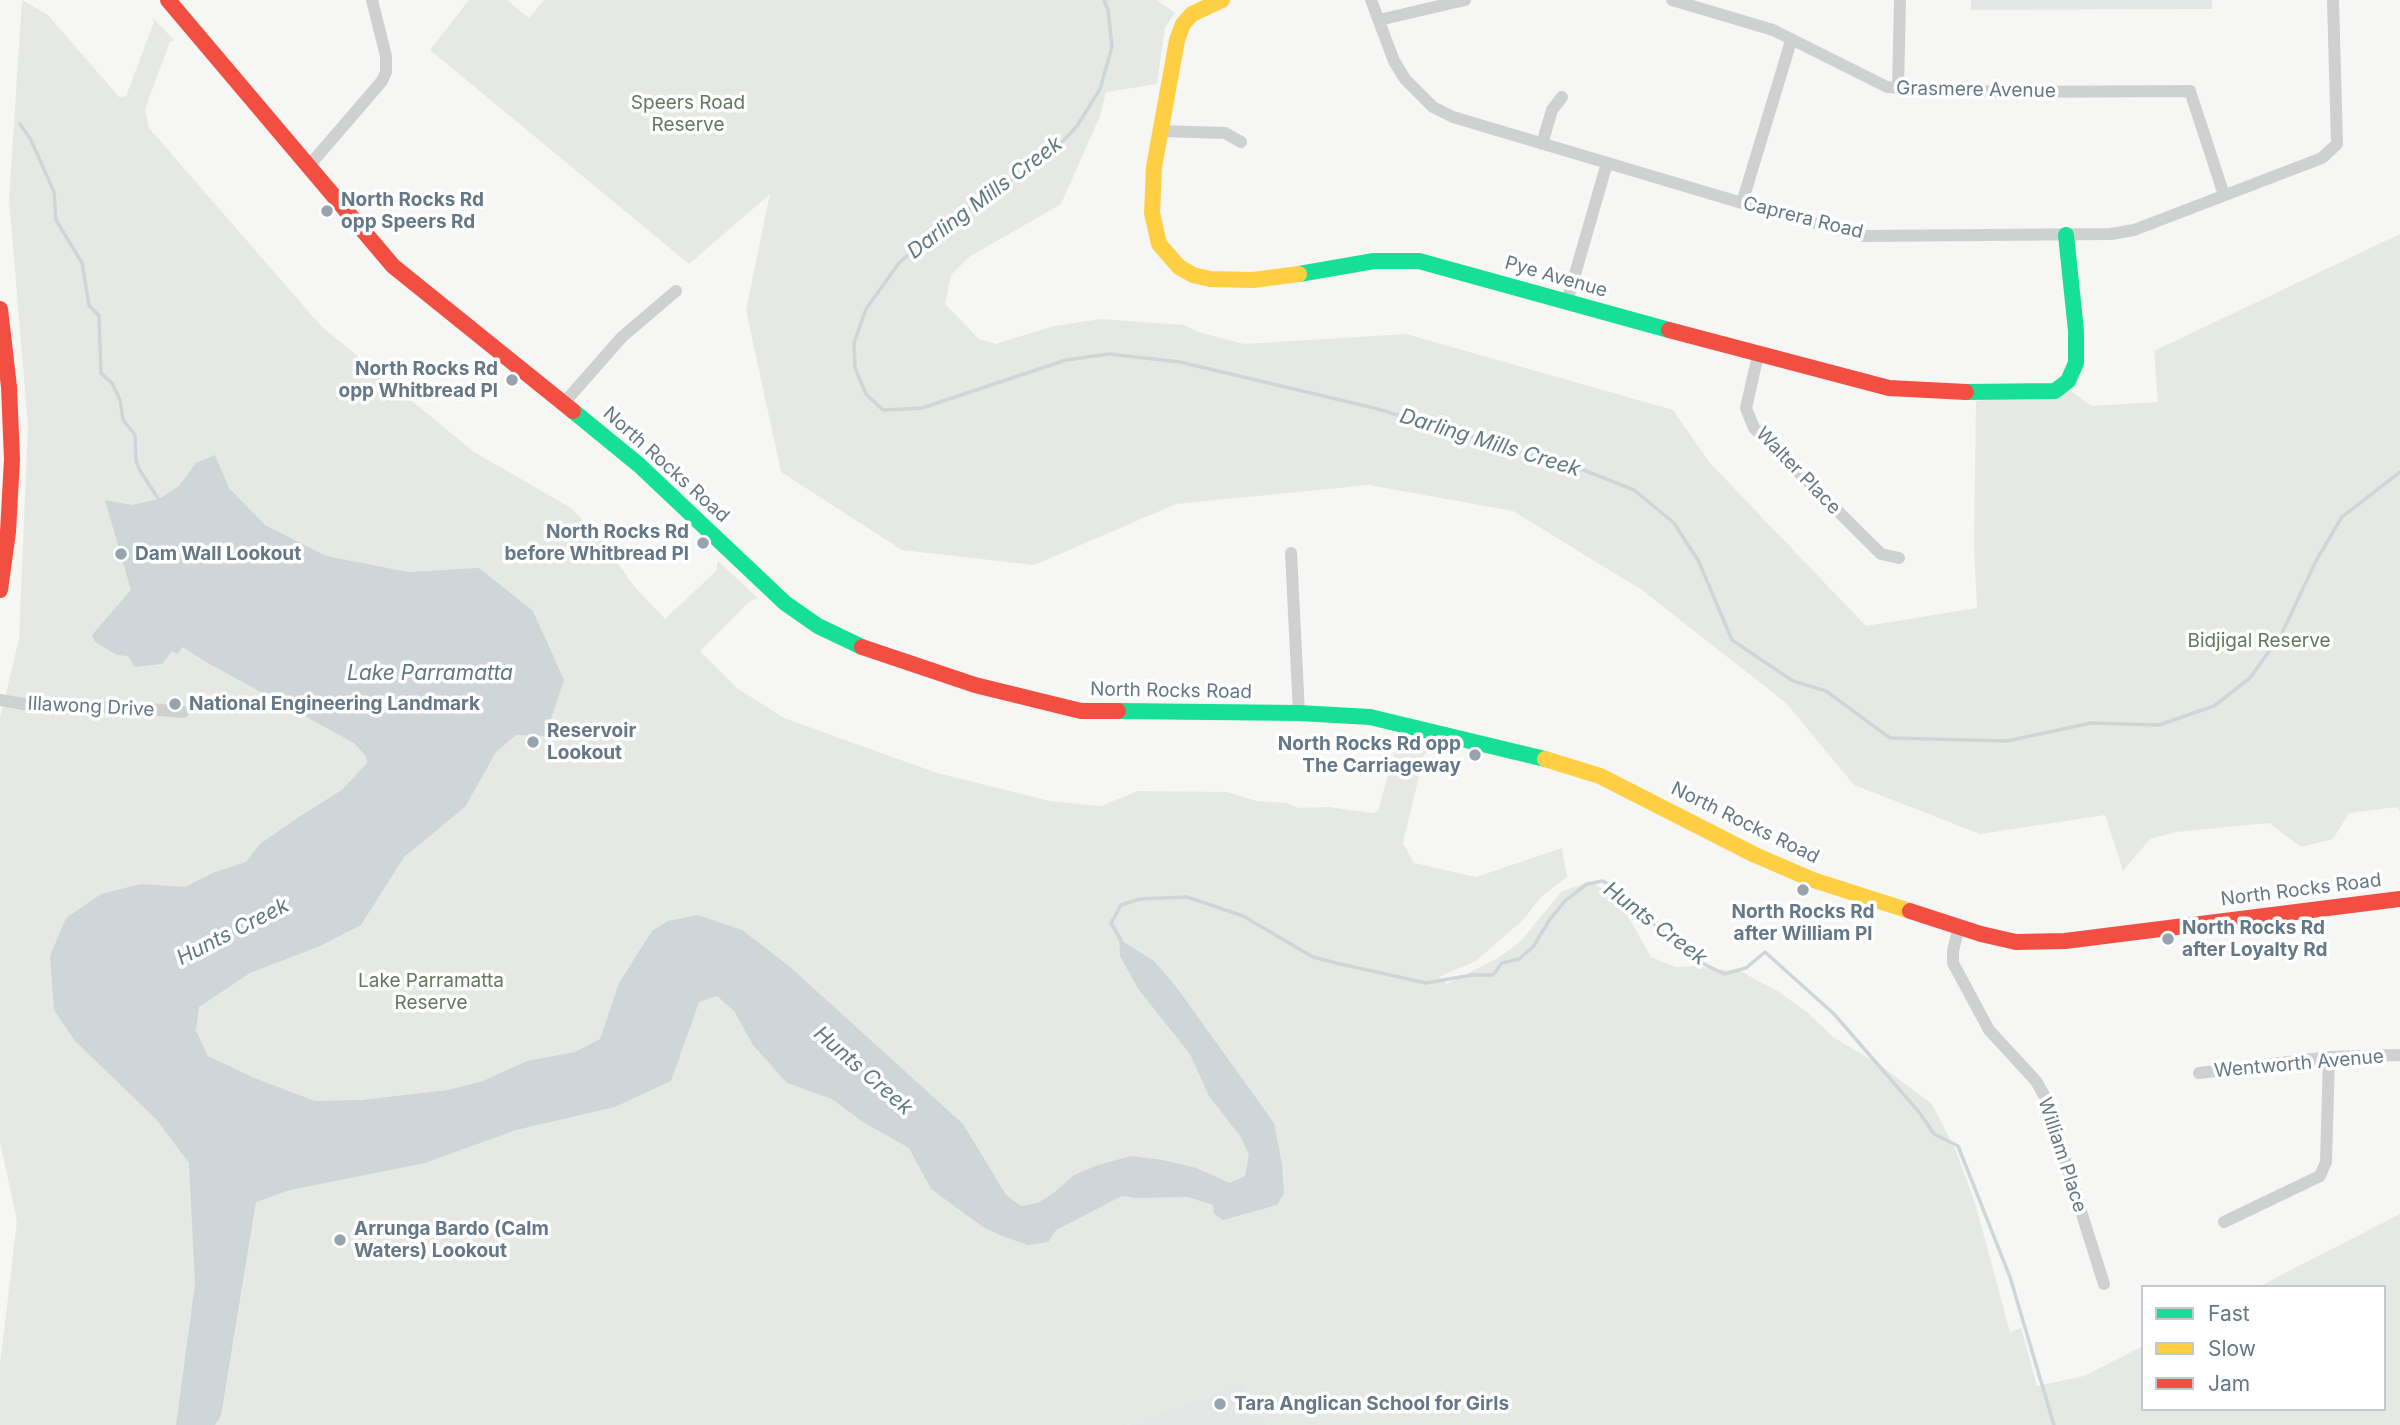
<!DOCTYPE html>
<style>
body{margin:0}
#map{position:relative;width:2400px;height:1425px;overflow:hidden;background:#f6f6f5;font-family:Inter,sans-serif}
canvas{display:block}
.legend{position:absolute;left:2141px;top:1285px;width:245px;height:126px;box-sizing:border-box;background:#fff;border:2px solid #c1c9cf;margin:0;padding:9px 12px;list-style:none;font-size:21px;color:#647887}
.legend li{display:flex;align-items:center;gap:14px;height:35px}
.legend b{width:35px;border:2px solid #c1c9cf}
</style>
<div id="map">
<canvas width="2400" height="1425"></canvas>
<ul class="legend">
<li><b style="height:9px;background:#16e098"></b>Fast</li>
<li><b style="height:9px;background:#ffcf43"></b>Slow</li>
<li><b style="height:9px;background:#f24e42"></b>Jam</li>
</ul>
</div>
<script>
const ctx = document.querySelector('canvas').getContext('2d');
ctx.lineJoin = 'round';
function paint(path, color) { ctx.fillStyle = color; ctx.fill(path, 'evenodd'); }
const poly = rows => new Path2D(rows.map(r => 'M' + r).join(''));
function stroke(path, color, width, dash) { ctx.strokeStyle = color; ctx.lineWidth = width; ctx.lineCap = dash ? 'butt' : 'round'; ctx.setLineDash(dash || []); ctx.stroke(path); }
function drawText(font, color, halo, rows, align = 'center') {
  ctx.font = font + ' Inter,sans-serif'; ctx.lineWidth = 7; ctx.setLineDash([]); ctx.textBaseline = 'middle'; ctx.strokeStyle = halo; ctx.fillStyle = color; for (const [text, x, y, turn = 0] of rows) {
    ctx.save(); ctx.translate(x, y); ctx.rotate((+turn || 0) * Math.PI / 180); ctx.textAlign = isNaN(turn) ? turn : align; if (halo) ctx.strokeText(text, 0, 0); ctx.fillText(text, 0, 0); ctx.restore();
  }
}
const built = poly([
 [1971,0,2212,0,2212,9,1971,10],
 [1242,1382,1268,1425,1127,1425]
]);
const green = poly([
 [22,0,48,15,119,97,126,96,154,22,152,17,174,40,170,42,145,109,149,128,321,326,474,452,571,508,604,543,633,585,665,619,716,571,718,561,758,598,750,601,700,651,737,688,784,718,937,773,1050,801,1101,806,1138,791,1227,792,1257,801,1286,803,1299,808,1328,807,1372,813,1378,811,1396,745,1393,740,1429,749,1424,755,1403,843,1414,863,1476,877,1562,848,1567,877,1541,897,1524,919,1476,961,1439,977,1447,984,1498,958,1520,942,1562,891,1591,882,1615,897,1632,923,1651,957,1676,967,1695,966,1742,972,1779,992,1808,1013,1833,1037,1880,1065,1932,1104,1956,1151,1976,1206,2010,1332,2021,1328,2037,1386,2084,1376,2143,1346,2143,1409,2384,1409,2384,1287,2258,1287,2400,1214,2400,1425,1268,1425,1242,1382,1127,1425,0,1425,0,1365,17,1221,0,1142,0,718,19,639,28,426,9,199],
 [469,0,507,0,529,18,544,0,1157,0,1175,13,1165,28,1157,84,1106,92,1100,116,1061,204,969,257,951,275,945,304,979,339,996,344,1054,326,1101,319,1184,325,1198,332,1244,344,1406,334,1673,410,1709,462,1866,626,1977,608,1974,547,1976,401,2071,391,2091,406,2158,402,2154,351,2400,234,2400,812,2397,807,2349,813,2333,839,2301,847,2269,823,2176,832,2150,839,2123,871,2105,815,1980,834,1854,785,1786,703,1642,590,1513,511,1369,485,1176,504,1034,565,902,550,781,472,746,310,770,194,689,264,430,50]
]);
const water = poly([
 [215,455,229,488,265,525,326,556,408,572,479,568,533,611,564,680,545,736,516,735,496,752,465,807,404,857,361,925,320,946,250,973,199,1007,196,1031,208,1056,254,1078,315,1101,362,1100,448,1090,483,1081,527,1061,575,1052,600,1039,619,983,652,931,668,921,698,915,742,930,789,966,963,1124,1006,1195,1021,1206,1038,1203,1055,1192,1074,1175,1098,1165,1131,1156,1163,1160,1196,1168,1230,1183,1245,1176,1249,1154,1240,1136,1209,1096,1190,1054,1139,990,1120,956,1119,939,1154,961,1177,988,1274,1123,1282,1164,1284,1193,1277,1205,1223,1220,1214,1214,1213,1205,1188,1197,1136,1198,1122,1196,1056,1230,1048,1242,1028,1245,1002,1236,983,1227,931,1189,909,1148,863,1122,832,1099,787,1083,753,1045,734,1011,717,996,699,1002,671,1081,615,1107,516,1130,425,1163,290,1190,256,1202,221,1415,215,1425,176,1425,195,1284,189,1163,156,1119,75,1041,54,1010,50,956,66,918,101,894,141,884,185,887,215,872,246,862,260,844,302,815,342,790,367,763,366,756,354,743,206,662,183,647,177,654,172,651,162,664,135,667,128,656,117,655,95,642,92,635,131,590,105,500,132,505,159,499,179,486,196,463]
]);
const stream = poly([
 [1104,0,1108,10,1112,47,1100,89,1077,126,1050,155,1003,185,929,237,899,263,866,309,854,343,855,368,866,394,883,410,922,408,1066,360,1109,354,1180,362,1374,408,1581,469,1634,490,1674,523,1699,562,1732,640,1793,681,1826,691,1890,738,2007,741,2091,723,2159,725,2214,706,2250,678,2282,633,2317,559,2342,517,2400,472],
 [20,124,31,140,54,192,56,220,82,263,89,305,99,316,101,373,112,383,120,400,123,420,135,435,136,460,139,469,161,503],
 [1121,940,1111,923,1121,905,1140,899,1187,897,1243,916,1313,957,1336,963,1426,983,1472,975,1493,975,1502,963,1519,959,1533,947,1550,919,1566,900,1587,884,1603,881,1612,887,1624,906,1647,919,1704,964,1724,974,1746,968,1765,952,1834,1014,1919,1112,1934,1134,1958,1146,2010,1277,2054,1425]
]);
const street = poly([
 [1371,0,1394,61,1405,79,1433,107,1453,117,1742,203,1862,236,2111,234,2134,230,2322,158,2337,144,2333,0],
 [1672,0,1773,30,1887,87,2003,92,2190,91,2224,195],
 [1379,20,1465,0],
 [1898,88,1900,0],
 [1161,131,1225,133,1241,142],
 [1542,144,1552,110,1562,97],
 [308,167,382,81,386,72,386,56,372,0],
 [1742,203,1791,41],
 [1567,302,1607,163],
 [1758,355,1746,408,1754,428,1881,554,1899,558],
 [563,404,622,337,676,291],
 [1291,553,1299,713],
 [0,700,46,708,128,707,183,712],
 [1959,926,1953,951,1953,963,1989,1030,2036,1081,2045,1097,2104,1284],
 [2199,1073,2329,1057,2400,1055],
 [2224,1222,2320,1176,2326,1162,2329,1057]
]);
const fast = poly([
 [1299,274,1374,261,1419,261,1669,330],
 [1966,392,2055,391,2068,381,2076,363,2076,331,2066,235],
 [573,411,639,465,785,603,818,626,862,647],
 [1118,711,1299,713,1370,717,1545,759]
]);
const slow = poly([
 [1222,0,1192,14,1183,24,1177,40,1154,167,1152,213,1159,244,1179,267,1193,275,1210,279,1253,280,1299,274],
 [1545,759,1600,776,1755,855,1813,880,1910,911]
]);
const jam = poly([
 [168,0,393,266,573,411],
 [0,309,9,387,12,459,8,532,0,590],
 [1669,330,1889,388,1966,392],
 [862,647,975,685,1081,711,1118,711],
 [1910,911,1981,934,2016,942,2065,941,2400,899]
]);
const markers = [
 [327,211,7,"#97a4ae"],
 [512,380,7,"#97a4ae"],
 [703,543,7,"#97a4ae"],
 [121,554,7,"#97a4ae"],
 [175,704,7,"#97a4ae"],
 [533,742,7,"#97a4ae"],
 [1475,755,7,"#97a4ae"],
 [1803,890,7,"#97a4ae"],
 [2168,939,7,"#97a4ae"],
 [340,1240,7,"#97a4ae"],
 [1220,1404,7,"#97a4ae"]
];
const streetNames = [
 ["Grasmere Avenue",1976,90,1],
 ["Caprera Road",1803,218,14],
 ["Pye Avenue",1556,277,16],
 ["North Rocks Road",666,465,42],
 ["Walter Place",1798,471,46],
 ["North Rocks Road",1171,691,1],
 ["Illawong Drive",91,707,3],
 ["North Rocks Road",1745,823,26],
 ["North Rocks Road",2301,890,-7],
 ["Wentworth Avenue",2299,1064,-5],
 ["William Place",2062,1155,72]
];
const parkNames = [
 ["Speers Road",688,103],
 ["Reserve",688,125],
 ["Bidjigal Reserve",2259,641],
 ["Lake Parramatta",431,981],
 ["Reserve",431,1003]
];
const poiNames = [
 ["North Rocks Rd",341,200],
 ["opp Speers Rd",341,222],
 ["North Rocks Rd",498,369,"right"],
 ["opp Whitbread Pl",498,391,"right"],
 ["North Rocks Rd",689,532,"right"],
 ["before Whitbread Pl",689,554,"right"],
 ["Dam Wall Lookout",135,554],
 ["National Engineering Landmark",189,704],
 ["Reservoir",547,731],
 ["Lookout",547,753],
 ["North Rocks Rd opp",1461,744,"right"],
 ["The Carriageway",1461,766,"right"],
 ["North Rocks Rd",1803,912,"center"],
 ["after William Pl",1803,934,"center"],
 ["North Rocks Rd",2182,928],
 ["after Loyalty Rd",2182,950],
 ["Arrunga Bardo (Calm",354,1229],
 ["Waters) Lookout",354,1251],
 ["Tara Anglican School for Girls",1234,1404]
];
const waterNames = [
 ["Darling Mills Creek",985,198,-37],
 ["Darling Mills Creek",1490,443,17],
 ["Lake Parramatta",430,674],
 ["Hunts Creek",1655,924,37],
 ["Hunts Creek",233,932,-27],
 ["Hunts Creek",863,1071,41]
];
paint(built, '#e5e6e6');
paint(green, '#e6e9e3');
paint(water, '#ced6d9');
stroke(stream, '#ced6d9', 3.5);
stroke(street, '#cfd1d1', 12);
stroke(fast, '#16e098', 16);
stroke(slow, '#ffcf43', 16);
stroke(jam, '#f24e42', 16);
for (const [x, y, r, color] of markers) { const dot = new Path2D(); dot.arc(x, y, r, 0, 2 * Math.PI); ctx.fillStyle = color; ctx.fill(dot); stroke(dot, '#fff', 2.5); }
drawText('19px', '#647887', '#fff', streetNames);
drawText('19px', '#65785f', '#fff', parkNames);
drawText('bold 19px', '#647887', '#fff', poiNames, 'left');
drawText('italic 21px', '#607a83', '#fff', waterNames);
</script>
